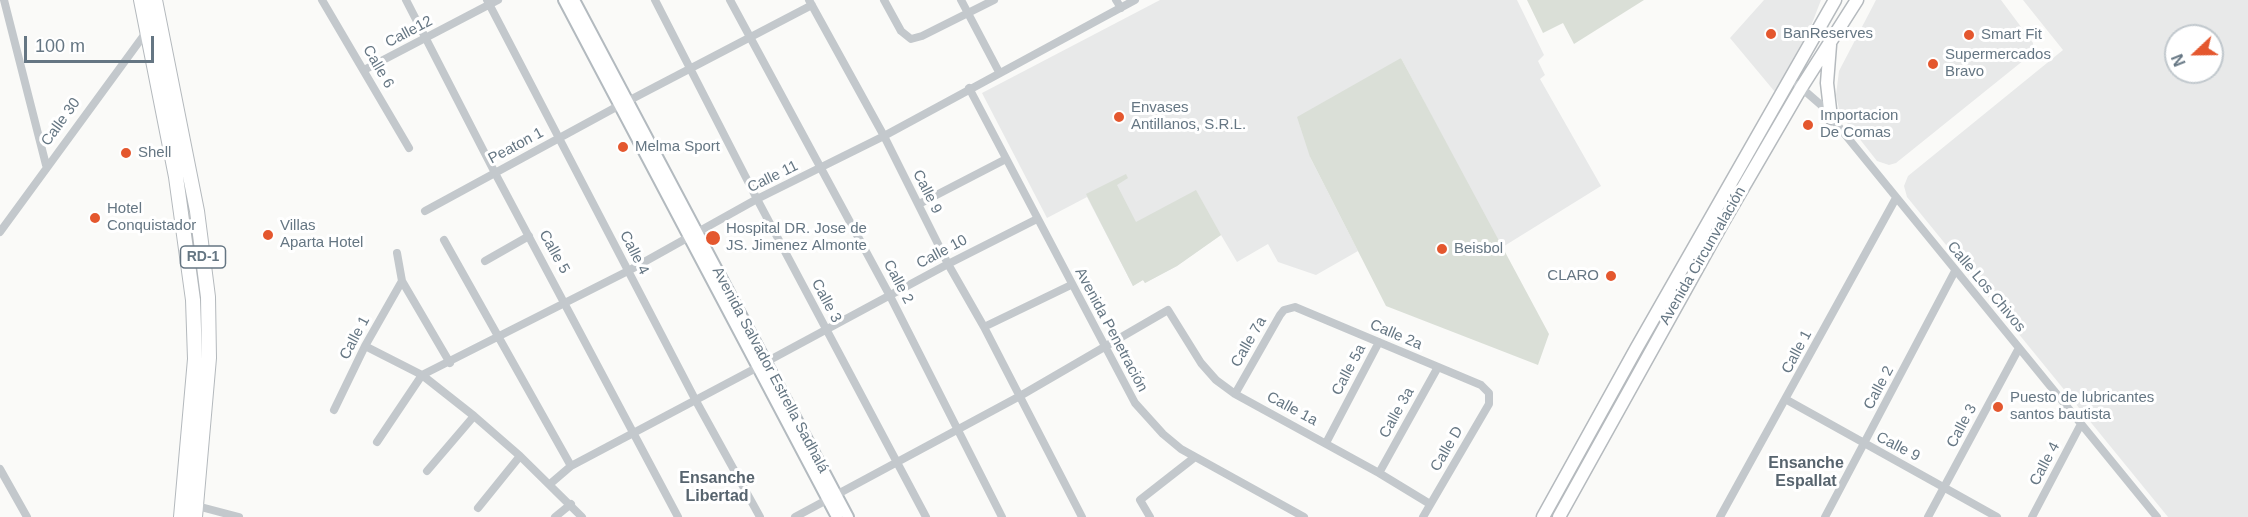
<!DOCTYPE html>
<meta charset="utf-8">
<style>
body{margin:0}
#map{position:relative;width:2248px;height:517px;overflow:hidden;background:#fafaf8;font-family:Arial,sans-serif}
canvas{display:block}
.north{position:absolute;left:2164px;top:24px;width:60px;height:60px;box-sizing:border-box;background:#fff;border:2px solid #c1c8cd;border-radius:50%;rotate:248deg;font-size:16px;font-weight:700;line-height:24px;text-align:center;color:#657683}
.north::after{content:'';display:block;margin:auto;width:21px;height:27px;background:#e4572e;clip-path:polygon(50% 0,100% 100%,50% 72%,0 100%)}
.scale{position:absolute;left:24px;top:36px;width:130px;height:27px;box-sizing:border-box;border:3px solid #657683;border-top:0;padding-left:8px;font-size:18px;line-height:21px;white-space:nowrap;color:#657683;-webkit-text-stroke:4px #fff;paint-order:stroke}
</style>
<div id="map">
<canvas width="2248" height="517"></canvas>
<div class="north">N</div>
<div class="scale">100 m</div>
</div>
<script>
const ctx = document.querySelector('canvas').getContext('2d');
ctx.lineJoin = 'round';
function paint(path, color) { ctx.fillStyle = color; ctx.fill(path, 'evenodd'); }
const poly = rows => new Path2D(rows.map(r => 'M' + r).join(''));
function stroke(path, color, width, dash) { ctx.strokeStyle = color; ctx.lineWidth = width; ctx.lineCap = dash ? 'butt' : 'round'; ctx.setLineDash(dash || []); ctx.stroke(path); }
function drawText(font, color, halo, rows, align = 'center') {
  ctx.font = font + ' Arial,sans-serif'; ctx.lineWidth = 6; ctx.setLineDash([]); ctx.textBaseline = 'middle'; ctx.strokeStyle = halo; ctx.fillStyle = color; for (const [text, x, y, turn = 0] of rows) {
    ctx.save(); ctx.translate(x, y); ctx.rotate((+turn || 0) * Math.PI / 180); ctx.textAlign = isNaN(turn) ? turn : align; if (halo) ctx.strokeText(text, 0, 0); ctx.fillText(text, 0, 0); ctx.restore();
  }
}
const built = poly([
 [1160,0,1517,0,1544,55,1538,61,1545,75,1540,79,1601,186,1501,248,1401,58,1310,157,1358,251,1316,275,1278,262,1268,244,1237,262,1221,235,1177,266,1145,283,1143,280,1133,286,1087,197,1047,218,982,93],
 [1764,0,1821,0,1811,26,1775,92,1730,38],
 [1876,0,2001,0,2033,43,2032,49,2024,60,1896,163,1889,165,1877,161,1840,114,1836,95,1839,71],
 [2023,0,2248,0,2248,517,2168,517,1907,197,1904,186,1908,176,2063,50],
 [2176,36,2212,36,2212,72,2176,72]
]);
const green = poly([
 [1527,0,1644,0,1574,44,1563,23,1543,33],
 [1401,58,1549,334,1538,365,1386,306,1310,157,1297,117],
 [1126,174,1128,178,1117,185,1136,222,1196,190,1221,235,1177,266,1145,283,1143,280,1133,286,1086,194]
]);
const street = poly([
 [4,0,46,165],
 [322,0,409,148],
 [406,0,495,173,678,517],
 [487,0,696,401,760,517],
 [655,0,757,199,926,517],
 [730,0,890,296,1002,517],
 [809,0,884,136,948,264,984,327,1082,517],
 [884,0,901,31,911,39,922,36,994,0],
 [961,0,999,72],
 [1116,0,1121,8],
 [364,70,498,0],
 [1798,85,1821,105,2157,517],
 [969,88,1135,403,1163,434,1181,449,1304,517],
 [628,101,812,5],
 [919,204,1006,159],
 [425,211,620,105],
 [0,232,147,31],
 [444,240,571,466],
 [397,253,402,281,450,363],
 [485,261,529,236],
 [984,327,1071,285],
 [365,346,422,375,474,416,520,456,582,517],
 [766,362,948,264,1037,219],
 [1235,394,1280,315,1284,310,1295,307,1481,385,1489,393,1489,404,1423,517],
 [1787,400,1997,517],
 [334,410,365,346,402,281],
 [377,442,422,375,628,271,757,199,884,136,1135,0],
 [1326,443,1379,342],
 [0,469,27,517],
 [427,471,474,416],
 [1379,473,1438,367],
 [550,484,571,466,758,367],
 [197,506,239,517],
 [478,508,520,456],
 [555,517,571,504],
 [795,517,1020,396,1168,310,1201,363,1216,380,1235,394,1379,473,1430,504],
 [1150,517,1140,500,1195,457],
 [1720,517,1896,198],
 [1825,517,1955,271],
 [1928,517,2019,348],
 [2032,517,2081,424]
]);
const secondary = poly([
 [564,0,837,517],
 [574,0,848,517]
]);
const primary = poly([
 [1830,45,1827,83,1831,118],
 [1543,517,1636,349,1835,0],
 [1559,517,1723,222,1801,88,1857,0]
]);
const highway = poly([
 [141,0,176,177,193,300,195,359,181,517],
 [155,0,197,211,208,297,209,358,195,517]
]);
const markers = [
 [1771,34,6,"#e4572e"],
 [1969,35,6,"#e4572e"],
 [1933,64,6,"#e4572e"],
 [1119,117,6,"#e4572e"],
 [1808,125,6,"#e4572e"],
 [623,147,6,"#e4572e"],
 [126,153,6,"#e4572e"],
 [95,218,6,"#e4572e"],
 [268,235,6,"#e4572e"],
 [713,238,8,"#e4572e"],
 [1442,249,6,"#e4572e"],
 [1611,276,6,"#e4572e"],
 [1998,407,6,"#e4572e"]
];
const shields = [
 [203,257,45]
];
const shieldNames = [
 ["RD-1",203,257]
];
const streetNames = [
 ["Calle12",409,32,-28],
 ["Calle 6",378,67,60],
 ["Calle 30",61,122,-54],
 ["Peaton 1",516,146,-28],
 ["Calle 11",773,177,-26],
 ["Calle 9",927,192,63],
 ["Calle 5",554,252,61],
 ["Calle 10",942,252,-28],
 ["Calle 4",634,253,63],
 ["Avenida Circunvalación",1703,256,-60],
 ["Calle 2",898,282,62],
 ["Calle Los Chivos",1986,287,50],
 ["Calle 3",826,301,62],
 ["Avenida Penetración",1111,330,62],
 ["Calle 2a",1396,335,23],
 ["Calle 1",355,338,-62],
 ["Calle 7a",1249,342,-60],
 ["Calle 1",1797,352,-62],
 ["Avenida Salvador Estrella Sadhalá",770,370,62],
 ["Calle 5a",1349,370,-62],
 ["Calle 2",1879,388,-62],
 ["Calle 1a",1292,409,28],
 ["Calle 3a",1397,413,-61],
 ["Calle 3",1962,426,-62],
 ["Calle 9",1898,447,27],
 ["Calle D",1447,449,-60],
 ["Calle 4",2045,464,-62]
];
const poiNames = [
 ["BanReserves",1783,34],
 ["Smart Fit",1981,35],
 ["Supermercados",1945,55],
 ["Bravo",1945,72],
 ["Envases",1131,108],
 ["Antillanos, S.R.L.",1131,125],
 ["Importacion",1820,116],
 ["De Comas",1820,133],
 ["Melma Sport",635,147],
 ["Shell",138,153],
 ["Hotel",107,209],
 ["Conquistador",107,226],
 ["Villas",280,226],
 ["Aparta Hotel",280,243],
 ["Hospital DR. Jose de",726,229],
 ["JS. Jimenez Almonte",726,246],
 ["Beisbol",1454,249],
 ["CLARO",1599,276,"right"],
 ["Puesto de lubricantes",2010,398],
 ["santos bautista",2010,415]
];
const neighbourhoodNames = [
 ["Ensanche",1806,464],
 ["Espallat",1806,482],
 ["Ensanche",717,479],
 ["Libertad",717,497]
];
paint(built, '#e8e9e9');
paint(green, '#dadfd7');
stroke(secondary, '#b3babf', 14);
stroke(primary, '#b5babe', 15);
stroke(highway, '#b4b9bd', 16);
stroke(street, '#c3c8cc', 8);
stroke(secondary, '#fff', 10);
stroke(primary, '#fff', 12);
stroke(highway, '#fff', 14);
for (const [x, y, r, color] of markers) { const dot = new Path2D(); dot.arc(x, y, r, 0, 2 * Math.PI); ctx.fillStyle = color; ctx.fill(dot); stroke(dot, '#fff', 2); }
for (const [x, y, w] of shields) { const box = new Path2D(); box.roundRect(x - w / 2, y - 11, w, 22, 4.5); ctx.fillStyle = '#fff'; ctx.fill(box); stroke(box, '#657683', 1.5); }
drawText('bold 14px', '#657683', null, shieldNames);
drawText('15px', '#657683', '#fff', streetNames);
drawText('15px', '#657683', '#fff', poiNames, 'left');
drawText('bold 16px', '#57646e', '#fff', neighbourhoodNames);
</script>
